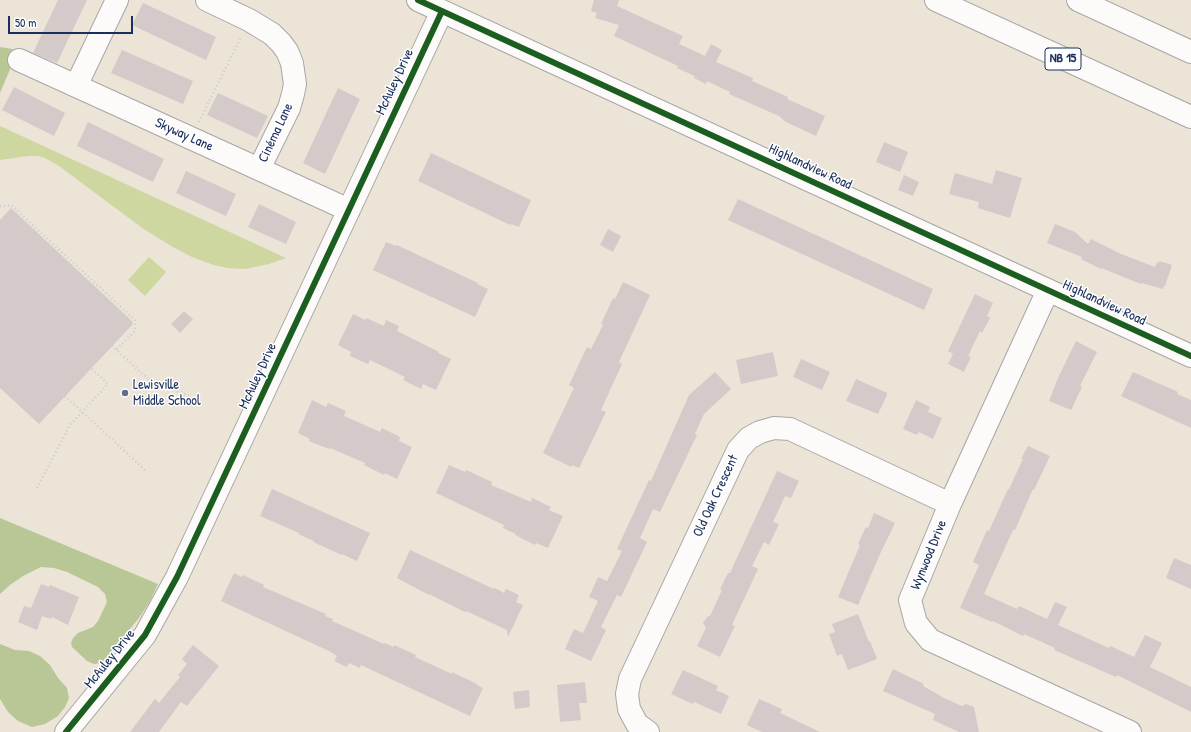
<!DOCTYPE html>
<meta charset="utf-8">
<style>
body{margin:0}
#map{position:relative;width:1191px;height:732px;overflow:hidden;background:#ebe4d7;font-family:"Patrick Hand",sans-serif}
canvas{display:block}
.scale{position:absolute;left:8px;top:16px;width:125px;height:18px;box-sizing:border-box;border:2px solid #1b2f5e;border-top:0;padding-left:5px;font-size:12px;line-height:14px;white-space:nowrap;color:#1b2f5e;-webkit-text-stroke:3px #fff;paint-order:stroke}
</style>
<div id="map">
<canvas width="1191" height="732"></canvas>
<div class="scale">50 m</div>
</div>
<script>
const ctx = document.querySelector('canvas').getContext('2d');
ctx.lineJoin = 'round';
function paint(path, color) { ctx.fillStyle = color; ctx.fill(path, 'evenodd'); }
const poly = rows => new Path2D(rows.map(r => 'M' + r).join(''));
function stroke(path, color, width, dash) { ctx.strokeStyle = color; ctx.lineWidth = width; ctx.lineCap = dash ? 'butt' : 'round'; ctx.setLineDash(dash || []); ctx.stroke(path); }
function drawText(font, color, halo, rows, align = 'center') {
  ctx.font = font + ' "Patrick Hand",sans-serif'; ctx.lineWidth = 3; ctx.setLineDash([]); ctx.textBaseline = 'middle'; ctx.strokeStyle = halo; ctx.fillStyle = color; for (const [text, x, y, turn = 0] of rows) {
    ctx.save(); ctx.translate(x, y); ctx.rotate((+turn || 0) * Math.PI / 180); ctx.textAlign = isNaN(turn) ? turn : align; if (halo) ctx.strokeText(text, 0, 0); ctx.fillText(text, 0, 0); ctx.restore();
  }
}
const green = poly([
 [0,126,286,258,269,264,245,269,228,268,214,265,192,257,173,247,145,230,59,166,45,158,38,156,28,156,0,160],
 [149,257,166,272,145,296,128,280]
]);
const forest = poly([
 [0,47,12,49,16,55,0,93],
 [0,518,158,584,150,601,139,618,106,658,101,663,94,664,87,661,72,647,71,643,73,638,78,633,93,627,98,621,107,602,105,594,98,587,67,572,54,568,41,567,23,576,10,585,0,594],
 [0,644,15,650,29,651,40,656,50,665,58,678,67,688,69,698,65,707,58,716,45,724,32,727,18,721,8,712,0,699]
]);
const building = poly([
 [58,0,87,0,57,63,33,53],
 [594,0,619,0,617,6,683,36,679,44,705,56,711,44,722,50,716,62,753,78,752,81,788,97,787,99,825,116,816,136,786,122,779,116,729,94,730,92,707,81,706,84,694,78,695,76,677,68,678,66,614,36,619,25,595,18,597,13,591,11],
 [143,3,216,37,206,60,132,25],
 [122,50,193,81,183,104,111,73],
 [14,87,65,113,54,136,2,110],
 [338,88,360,99,325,174,303,163],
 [218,93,268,116,257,138,207,115],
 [88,122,164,159,153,182,77,146],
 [884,142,908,152,900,172,876,162],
 [431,153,531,200,519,227,511,224,510,225,418,181],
 [996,170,1022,178,1010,218,978,208,979,202,949,194,955,173,992,184],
 [186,171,236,194,226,216,176,193],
 [904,175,919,182,913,196,898,190],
 [738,199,933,289,924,310,728,220],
 [259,204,296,222,286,244,248,227],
 [11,208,133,322,132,323,133,324,39,424,0,388,0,220],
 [1055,224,1075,232,1088,244,1091,239,1121,254,1155,267,1157,262,1158,263,1159,261,1172,265,1165,286,1164,286,1163,289,1142,283,1141,284,1101,268,1101,269,1081,259,1082,257,1047,243],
 [608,229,621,236,613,252,600,245],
 [386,242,396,246,397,245,416,254,478,283,477,284,488,289,475,317,373,270],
 [623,282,650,295,619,362,622,364,601,410,606,412,579,468,572,465,571,467,543,453,574,388,569,385,587,347,591,349,603,325,601,324,613,298,615,299],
 [975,294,993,303,987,316,990,318,982,333,980,331,968,356,971,357,964,372,948,364,953,354,948,351],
 [184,311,193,319,180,333,171,324],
 [353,314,365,320,366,318,384,326,386,320,399,326,397,331,439,352,438,353,451,359,436,390,423,384,421,389,403,380,405,377,370,360,368,364,350,356,351,352,338,345],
 [1076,341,1097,352,1080,386,1082,387,1071,410,1049,401,1058,378],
 [773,352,778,376,741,384,736,360],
 [801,359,830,372,822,390,793,377],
 [715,372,731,389,704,414,695,434,697,435,660,512,653,509,640,538,647,542,621,597,617,595,601,627,606,630,591,661,565,649,574,629,583,633,598,601,589,597,598,577,607,581,622,551,617,549,649,480,651,481,689,395],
 [1133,372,1178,392,1177,394,1191,400,1191,428,1121,396],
 [856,379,887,393,887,395,878,414,846,401],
 [312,400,326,407,328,403,346,411,344,416,380,432,382,428,400,437,399,441,412,447,397,479,385,473,384,475,364,465,365,463,330,448,329,449,309,441,310,439,298,433],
 [916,400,930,407,928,412,942,418,933,439,919,432,917,435,903,429],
 [1028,446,1050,456,1034,490,1033,489,1015,530,1013,530,984,594,1017,609,1019,606,1047,619,1055,602,1067,607,1058,625,1109,648,1110,646,1134,657,1145,635,1162,643,1150,667,1191,687,1191,712,1117,675,1116,677,1054,650,1055,648,1024,634,1023,636,993,621,992,622,960,608,979,565,973,562,987,530,989,531,1008,489,1009,489,1023,459,1021,459],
 [449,465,465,472,466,470,492,482,491,485,531,502,532,498,551,507,549,510,563,516,548,548,536,543,535,545,515,535,516,534,503,528,504,525,436,493],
 [777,471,799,481,791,498,785,496,773,522,779,524,769,545,764,542,752,566,758,569,732,625,735,626,720,657,697,646,706,628,703,623,708,616,710,616,722,590,720,589,728,573,730,573],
 [272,489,370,533,357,561,342,554,342,555,313,542,314,541,298,534,299,533,260,516],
 [874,513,895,523,880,554,858,605,838,597,860,545,858,544,866,527,868,528],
 [410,550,494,589,495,588,504,593,506,589,519,595,516,602,523,605,508,637,507,630,466,611,465,612,429,594,429,595,397,578],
 [1174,558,1191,565,1191,589,1166,578],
 [234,573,242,577,243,575,264,585,263,587,326,614,325,616,333,619,332,621,384,644,385,643,393,647,394,645,416,655,415,657,452,674,452,672,477,684,477,685,483,688,470,716,361,665,360,668,349,663,347,667,334,661,337,656,331,652,221,601],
 [41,584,49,587,50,585,79,597,68,625,52,617,51,619,42,616,37,630,18,622,24,606,31,608],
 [858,614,869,642,870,641,877,659,848,670,842,654,837,656,829,634,835,632,832,624],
 [193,645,219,666,187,706,181,702,159,732,130,732,155,699,159,703,180,677,178,675,187,664,182,659],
 [893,669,924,684,923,686,944,698,962,706,966,704,974,707,979,732,959,732,933,720,935,714,883,691],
 [683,670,718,686,716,690,729,696,721,714,694,702,693,704,671,694],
 [585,682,587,703,579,703,581,720,560,722,557,685],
 [529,690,530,707,515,709,513,692],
 [759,699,782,709,780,713,820,732,762,732,747,725]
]);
const path = poly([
 [199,122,241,37],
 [0,206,11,205,135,320,135,331,116,350],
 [112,346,147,378,189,396],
 [65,396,147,472],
 [37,488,70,425,108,384,91,368]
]);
const minor = poly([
 [207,0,249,20,272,34,281,43,287,51,292,63,295,84,293,94,289,108,259,169],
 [418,0,1191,356],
 [19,60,349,210],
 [76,86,117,0],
 [1048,290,950,504,910,600,916,623,930,640,1130,732],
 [66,732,145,635,177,577,442,11],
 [648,732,637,724,629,709,627,694,630,679,738,450,749,438,760,432,774,428,790,429,950,504]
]);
const highway = poly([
 [936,0,1191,117],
 [1078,0,1191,52]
]);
const cycleway = poly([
 [418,0,1191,356],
 [66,732,145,635,177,577,442,11]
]);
const markers = [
 [125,393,4,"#646e88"]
];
const shields = [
 [1063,59,36]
];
const shieldNames = [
 ["NB 15",1063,59]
];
const streetNames = [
 ["McAuley Drive",395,82,-65],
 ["Cinéma Lane",276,133,-65],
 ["Skyway Lane",184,135,24],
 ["Highlandview Road",810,167,25],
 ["Highlandview Road",1104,303,25],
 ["McAuley Drive",258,376,-65],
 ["Old Oak Crescent",716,496,-65],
 ["Wynwood Drive",929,555,-68],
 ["McAuley Drive",110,659,-51]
];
const poiNames = [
 ["Lewisville",133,385],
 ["Middle School",133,401]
];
paint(green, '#cdd79f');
paint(forest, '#b9c797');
paint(building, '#d4caca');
stroke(minor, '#a8a6a5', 24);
stroke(highway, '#a8a6a5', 24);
stroke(path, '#cccbcd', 2.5, [1, 3]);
stroke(minor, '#fcfbf9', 22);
stroke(highway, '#fcfbf9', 22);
stroke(cycleway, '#1b5e20', 6);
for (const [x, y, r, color] of markers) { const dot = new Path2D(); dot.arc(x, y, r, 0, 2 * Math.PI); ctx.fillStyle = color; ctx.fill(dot); stroke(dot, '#fff', 1.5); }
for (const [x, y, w] of shields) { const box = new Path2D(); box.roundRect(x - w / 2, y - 11, w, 22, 3); ctx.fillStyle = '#fff'; ctx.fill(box); stroke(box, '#1b2f5e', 1); }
drawText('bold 13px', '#1b2f5e', null, shieldNames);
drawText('14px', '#1b2f5e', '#fff', streetNames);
drawText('14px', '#1b2f5e', '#fff', poiNames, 'left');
</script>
